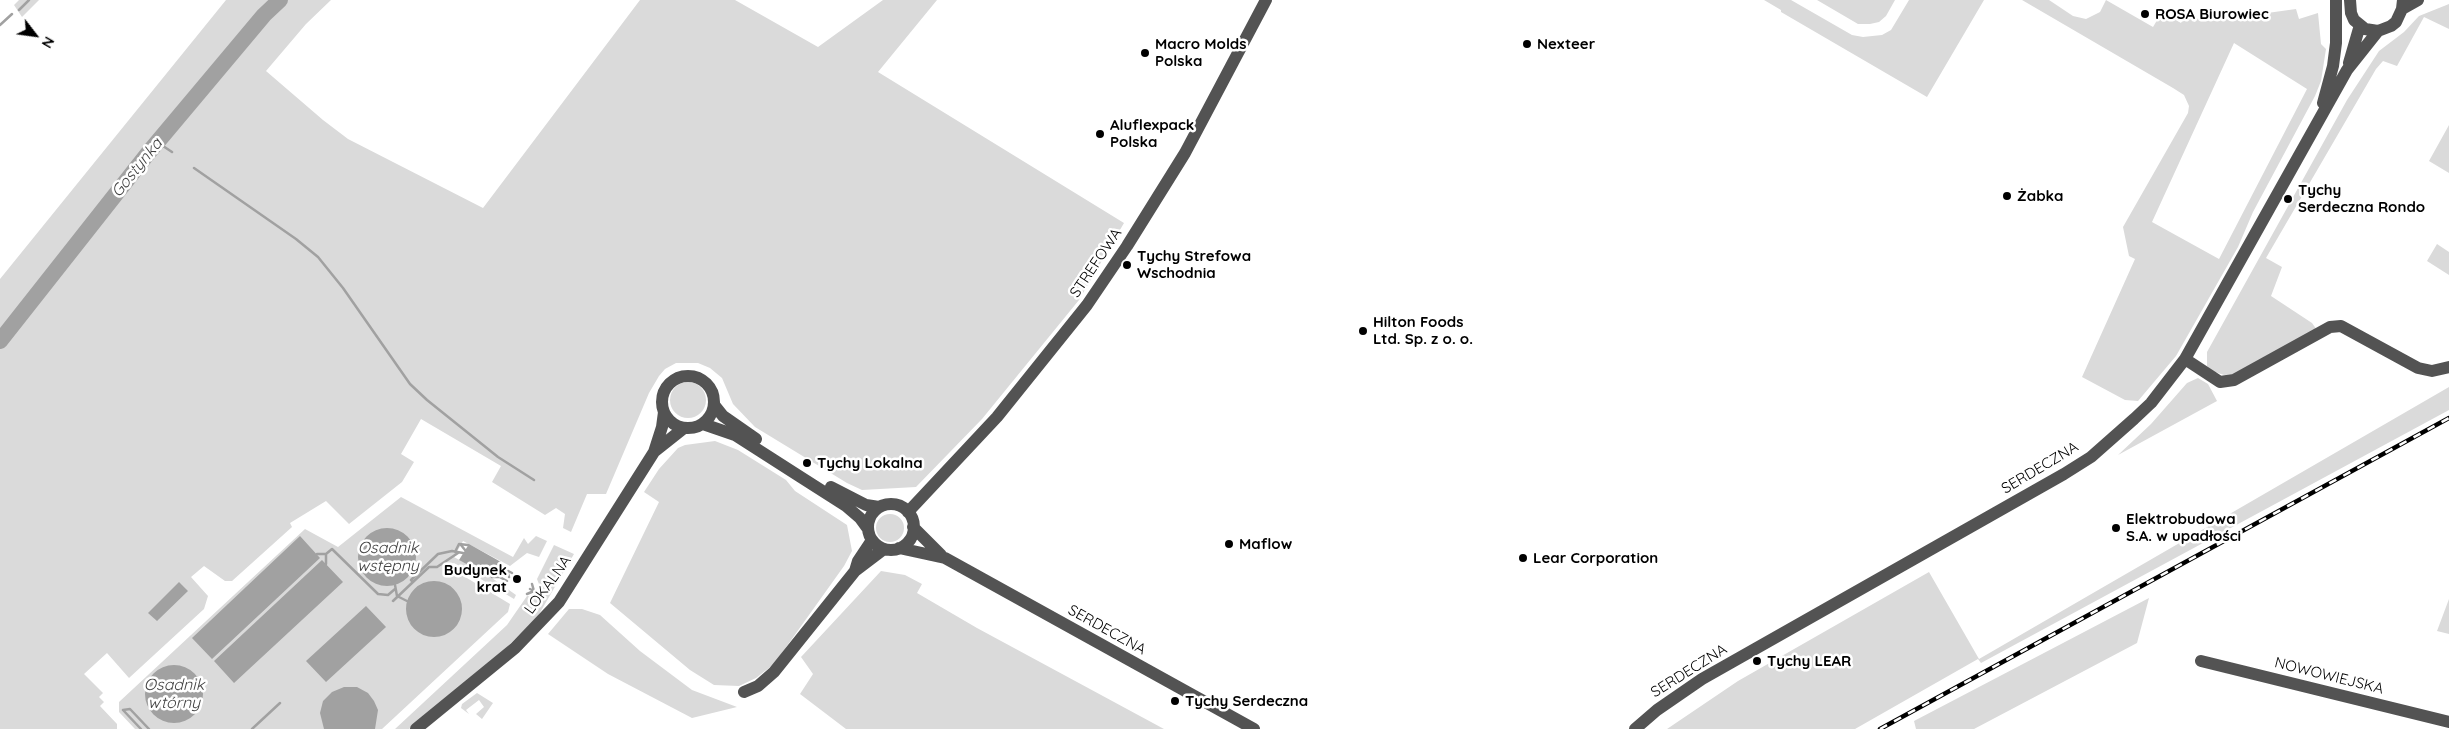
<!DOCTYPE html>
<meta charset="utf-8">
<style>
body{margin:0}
#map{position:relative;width:2449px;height:729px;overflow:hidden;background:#fff;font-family:Quicksand,sans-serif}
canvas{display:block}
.north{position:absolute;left:10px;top:10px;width:50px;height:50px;-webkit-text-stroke:4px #fff;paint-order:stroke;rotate:120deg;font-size:14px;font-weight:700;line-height:20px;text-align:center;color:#000}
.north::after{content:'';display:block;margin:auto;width:18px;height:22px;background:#000;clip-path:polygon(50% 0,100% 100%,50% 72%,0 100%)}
</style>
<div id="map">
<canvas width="2449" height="729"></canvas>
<div class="north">N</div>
</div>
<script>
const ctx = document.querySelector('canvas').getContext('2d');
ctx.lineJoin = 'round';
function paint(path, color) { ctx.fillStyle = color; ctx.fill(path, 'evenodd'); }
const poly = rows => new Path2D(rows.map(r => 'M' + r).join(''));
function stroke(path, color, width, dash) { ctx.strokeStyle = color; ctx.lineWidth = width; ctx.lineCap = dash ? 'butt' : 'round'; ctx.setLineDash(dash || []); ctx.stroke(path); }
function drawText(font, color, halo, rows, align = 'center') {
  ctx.font = font + ' Quicksand,sans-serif'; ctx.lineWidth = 5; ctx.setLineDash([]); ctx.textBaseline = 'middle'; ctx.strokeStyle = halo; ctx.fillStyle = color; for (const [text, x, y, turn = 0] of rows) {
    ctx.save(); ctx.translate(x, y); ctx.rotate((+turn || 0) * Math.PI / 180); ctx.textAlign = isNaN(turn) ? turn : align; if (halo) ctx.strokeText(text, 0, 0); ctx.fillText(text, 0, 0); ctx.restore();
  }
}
const green = poly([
 [19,0,39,0,22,17,14,5],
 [226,0,331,0,306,24,266,71,323,120,348,139,483,208,640,0,735,0,818,47,883,0,937,0,878,72,1124,223,1079,300,982,419,916,487,862,490,847,483,755,427,733,404,722,378,710,368,698,363,676,363,665,369,659,376,649,393,606,494,587,494,571,532,563,528,565,514,556,508,545,515,492,482,501,466,421,419,401,454,414,462,402,482,349,524,326,501,290,523,292,527,232,581,225,581,204,566,191,577,208,596,204,609,129,678,107,653,84,674,103,693,99,697,104,702,100,706,117,724,117,729,0,729,0,279],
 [1764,0,1791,0,1852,35,1863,37,1882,35,1891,30,1909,0,1984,0,1927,97,1781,12,1781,10],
 [1817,0,1895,0,1886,16,1879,22,1870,24,1858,24],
 [2022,0,2049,0,2073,16,2086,19,2100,12,2106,0,2153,27,2162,12,2181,23,2185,16,2195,22,2200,15,2210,21,2296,9,2299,19,2318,13,2321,44,2326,49,2321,81,2315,96,2253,212,2238,247,2176,356,2138,401,2125,400,2082,377,2135,259,2129,256,2123,227,2188,113,2189,106,2184,95,2173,88],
 [2234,43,2307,89,2219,259,2152,222],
 [2449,4,2449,29,2424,17,2397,66,2383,61,2376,69,2266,258,2282,267,2271,296,2312,323,2317,330,2239,374,2224,375,2212,371,2207,366,2207,352,2347,100,2379,51,2404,32,2419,16],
 [2449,125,2449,173,2429,161],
 [2437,244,2449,252,2449,275,2427,261],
 [2198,378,2208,384,2217,401,2118,455,2151,424,2187,383],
 '670 400a18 18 0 1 1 36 0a18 18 0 1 1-36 0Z',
 [2449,387,2449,410,1981,663,1978,659,1855,729,1667,729,1738,681,1929,572,1979,659],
 [715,441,738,450,786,480,795,491,847,525,852,551,844,566,774,664,756,678,739,686,714,685,690,670,610,603,659,502,644,492,659,469,678,448,685,445],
 [401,497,513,557,524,538,528,544,536,536,547,541,539,557,527,553,510,566,463,541,454,557,492,578,516,595,514,599,454,563,447,566,510,604,508,612,382,729,135,729,119,712,119,702,305,529,338,547],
 '876 528a14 14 0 1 1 28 0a14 14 0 1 1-28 0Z',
 [554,545,574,554,538,616,504,650,409,729,395,729,507,625,527,596,539,598,542,592,537,579],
 [881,571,905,575,922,584,917,593,977,628,1164,729,846,729,800,694,813,674,801,657],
 [2149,598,2137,643,1974,729,1916,729,1914,721],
 [2449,599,2449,634,2437,631],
 [569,609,582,609,600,615,640,651,692,690,737,707,692,718,608,674,548,634],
 [477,693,493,703,482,719,476,714,484,707,479,700,466,710,469,714,461,708,462,704]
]);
const water = poly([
 '358 557a29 29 0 1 1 58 0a29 29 0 1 1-58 0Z',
 [300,536,320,558,212,659,192,638],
 [469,544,501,562,492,578,459,560],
 [322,560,343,582,234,683,214,661],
 '406 609a28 28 0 1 1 56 0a28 28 0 1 1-56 0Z',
 [179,582,188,591,157,621,148,613],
 [366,606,386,627,326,682,306,661],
 '145 694a29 29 0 1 1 58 0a29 29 0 1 1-58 0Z',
 [344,687,357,687,368,693,374,701,378,710,375,729,324,729,320,713,323,701,332,692]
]);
const stream = poly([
 [19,10,29,0],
 [0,25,12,14],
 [157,142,172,152],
 [194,168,296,239,318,257,343,288,410,384,427,400,498,457,534,480],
 [461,545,465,550],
 [455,552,459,544,468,545],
 [458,553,437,567,429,567,413,582,411,580,438,554,452,551,463,553],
 [317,554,326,554],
 [326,564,326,554,332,549,378,594,388,595,395,589],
 [499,566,512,573],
 [497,569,503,568,500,563],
 [507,570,509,577],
 [494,574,507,581],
 [492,577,499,577,496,571],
 [532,584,534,591,539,594],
 [395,585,397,596,407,601],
 [527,594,534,591,530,589],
 [393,601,413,582],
 [123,710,130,709,149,729],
 [123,710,141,729],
 [252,729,280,703]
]);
const river = poly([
 [0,341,149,152,264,15,280,0]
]);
const minor = poly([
 [2350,0,2351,13,2354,20,2365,29,2378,31,2391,26,2396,22,2402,9,2403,0],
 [2402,9,2418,0],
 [2349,63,2360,25],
 [2323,103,2333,66,2336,43,2336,0],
 [2185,359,2220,382,2234,380,2330,327,2341,326,2418,368,2432,371,2449,367],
 '662 402a26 26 0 1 1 52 0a26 26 0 1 1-52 0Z',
 [715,406,723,416,756,439],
 [703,424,735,435,799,476,846,506,860,518,868,529],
 [655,451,684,428],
 [831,487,866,505,879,507],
 '868 527a23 23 0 1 1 46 0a23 23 0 1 1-46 0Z',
 [908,512,997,417,1087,305,1127,246,1185,153,1266,0],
 [913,527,941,555],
 [899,548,945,558,1254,729],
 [855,571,858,561,872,540],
 [2201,661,2449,722],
 [744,692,758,686,774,672,855,571,884,549],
 [416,729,515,648,559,602,654,452,662,427,664,412],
 [1635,729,1657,710,1702,679,2064,474,2091,457,2134,419,2151,403,2185,359,2347,70,2378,31]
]);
const rail = poly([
 [1880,729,2449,418]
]);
const markers = [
 [2145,14,5,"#000"],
 [1527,44,5,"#000"],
 [1145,53,5,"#000"],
 [1100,134,5,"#000"],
 [2007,196,5,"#000"],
 [2288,199,5,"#000"],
 [1127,265,5,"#000"],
 [1363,331,5,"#000"],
 [807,463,5,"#000"],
 [2116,528,5,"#000"],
 [1229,544,5,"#000"],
 [1523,558,5,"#000"],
 [517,579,5,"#000"],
 [1757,661,5,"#000"],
 [1175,701,5,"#000"]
];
const poiNames = [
 ["ROSA Biurowiec",2155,14],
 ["Macro Molds",1155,44],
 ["Polska",1155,61],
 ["Nexteer",1537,44],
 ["Aluflexpack",1110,125],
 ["Polska",1110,142],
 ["Tychy",2298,190],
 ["Serdeczna Rondo",2298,207],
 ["Żabka",2017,196],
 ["Tychy Strefowa",1137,256],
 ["Wschodnia",1137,273],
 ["Hilton Foods",1373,322],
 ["Ltd. Sp. z o. o.",1373,339],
 ["Tychy Lokalna",817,463],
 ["Elektrobudowa",2126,519],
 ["S.A. w upadłości",2126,536],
 ["Maflow",1239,544],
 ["Lear Corporation",1533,558],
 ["Budynek",507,570,"right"],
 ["krat",507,587,"right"],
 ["Tychy LEAR",1767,661],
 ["Tychy Serdeczna",1185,701]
];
const streetNames = [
 ["STREFOWA",1096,263,-56],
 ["SERDECZNA",2040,468,-31],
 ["LOKALNA",548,585,-54],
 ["SERDECZNA",1107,630,29],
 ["SERDECZNA",1689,671,-32],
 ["NOWOWIEJSKA",2329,676,14]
];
const waterNames = [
 ["Gostynka",137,168,-51],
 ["Osadnik",388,548],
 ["wstępny",388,566],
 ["Osadnik",174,685],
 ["wtórny",174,703]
];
paint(green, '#dadada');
paint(water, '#a1a1a1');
stroke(stream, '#a1a1a1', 2.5);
stroke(river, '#a1a1a1', 16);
stroke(minor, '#535353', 12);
stroke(rail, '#000', 4.5);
stroke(rail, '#fff', 2.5, [8]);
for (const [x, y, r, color] of markers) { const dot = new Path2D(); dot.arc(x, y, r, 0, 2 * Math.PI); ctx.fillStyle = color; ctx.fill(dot); stroke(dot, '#fff', 2); }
drawText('bold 15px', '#000', '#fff', poiNames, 'left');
drawText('15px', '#000', '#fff', streetNames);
drawText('italic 16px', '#424242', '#fff', waterNames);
</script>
